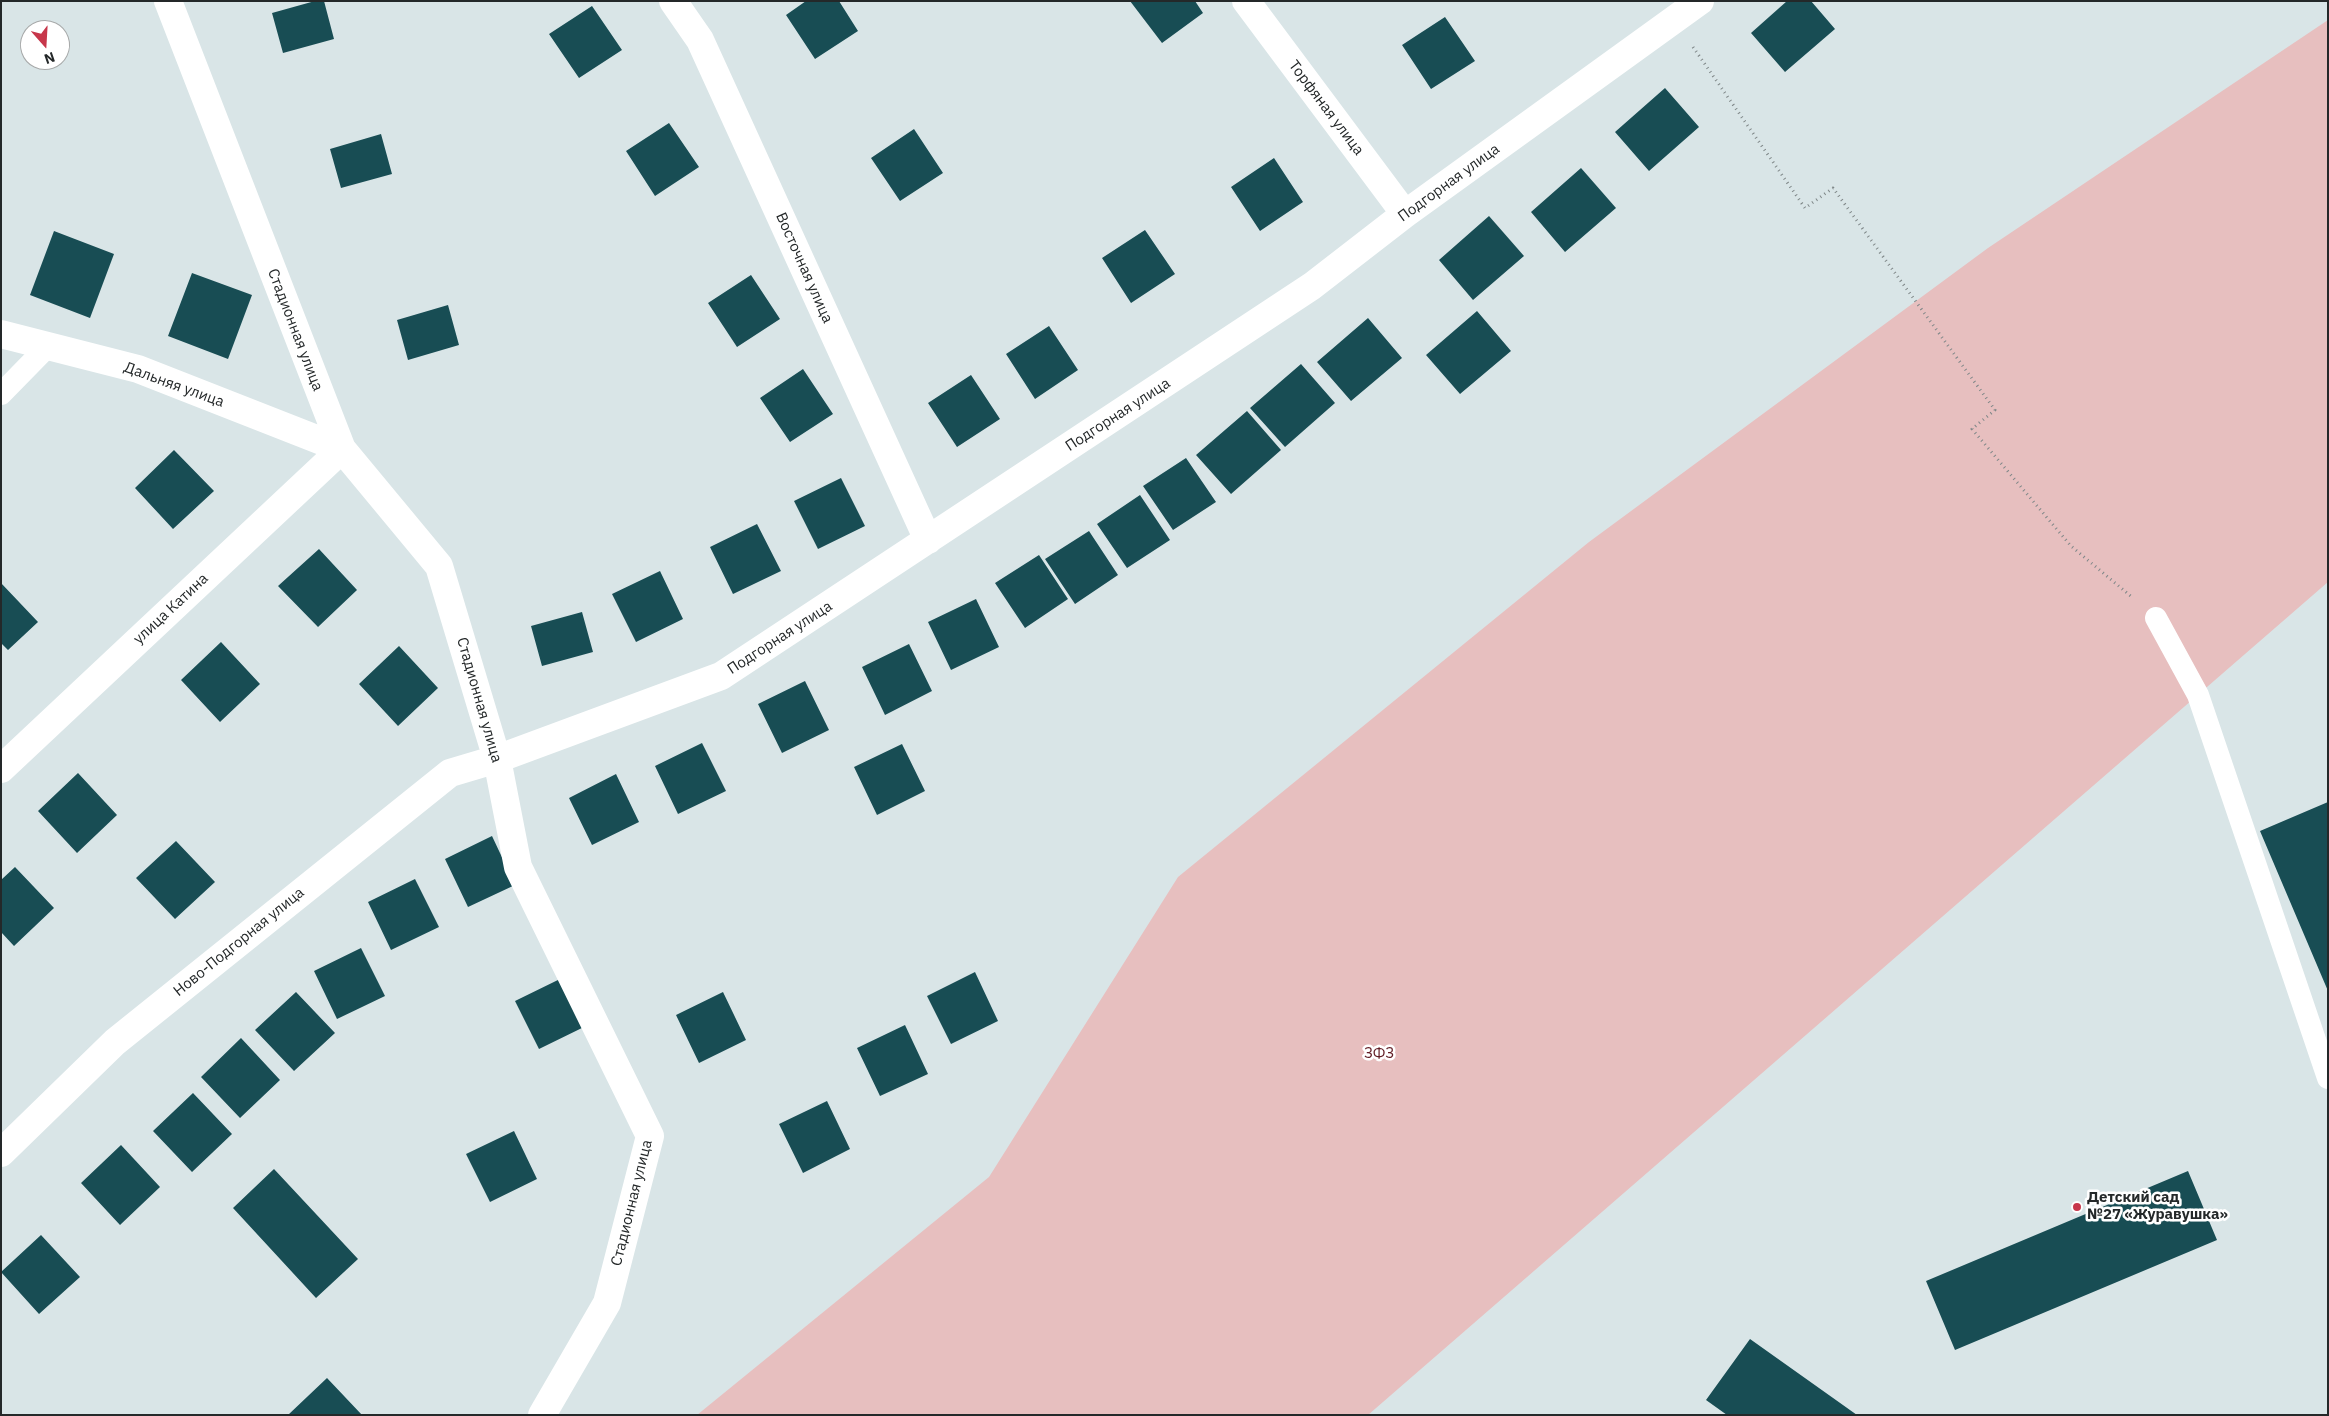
<!DOCTYPE html>
<meta charset="utf-8">
<style>
body{margin:0}
#map{position:relative;width:2329px;height:1416px;overflow:hidden;background:#d9e5e7;font-family:"IBM Plex Sans",sans-serif}
canvas{display:block}
.frame{position:absolute;inset:0;border:2px solid #242829;pointer-events:none}
.north{position:absolute;left:20px;top:20px;width:50px;height:50px;box-sizing:border-box;background:#fff;border:1px solid #a7a9a9;border-radius:50%;rotate:161deg;font-size:14px;font-weight:700;line-height:20px;text-align:center;color:#242829}
.north::after{content:'';display:block;margin:auto;width:18px;height:22px;background:#c7374b;clip-path:polygon(50% 0,100% 100%,50% 72%,0 100%)}
</style>
<div id="map">
<canvas width="2329" height="1416"></canvas>
<div class="frame"></div>
<div class="north">N</div>
</div>
<script>
const ctx = document.querySelector('canvas').getContext('2d');
ctx.lineJoin = 'round';
function paint(path, color) { ctx.fillStyle = color; ctx.fill(path, 'evenodd'); }
const poly = rows => new Path2D(rows.map(r => 'M' + r).join(''));
function stroke(path, color, width, dash) { ctx.strokeStyle = color; ctx.lineWidth = width; ctx.lineCap = dash ? 'butt' : 'round'; ctx.setLineDash(dash || []); ctx.stroke(path); }
function drawText(font, color, halo, rows, align = 'center') {
  ctx.font = font + ' "IBM Plex Sans",sans-serif'; ctx.lineWidth = 5; ctx.setLineDash([]); ctx.textBaseline = 'middle'; ctx.strokeStyle = halo; ctx.fillStyle = color; for (const [text, x, y, turn = 0] of rows) {
    ctx.save(); ctx.translate(x, y); ctx.rotate((+turn || 0) * Math.PI / 180); ctx.textAlign = isNaN(turn) ? turn : align; if (halo) ctx.strokeText(text, 0, 0); ctx.fillText(text, 0, 0); ctx.restore();
  }
}
const green = poly([
 [2328,20,2328,582,1368,1415,697,1415,989,1177,1178,877,1589,542,1988,248]
]);
const building = poly([
 [315,1,324,1,334,39,283,53,272,13],
 [806,1,839,1,858,31,815,59,786,15],
 [1130,1,1195,1,1203,13,1162,43],
 [1787,1,1811,1,1835,29,1785,72,1751,33],
 [592,6,622,50,579,78,549,34],
 [1445,17,1475,61,1431,89,1402,45],
 [1665,88,1699,127,1649,171,1615,132],
 [669,123,699,167,655,196,626,151],
 [914,129,943,173,900,201,871,158],
 [381,134,392,174,341,188,330,149],
 [1274,158,1303,202,1260,231,1231,187],
 [1581,168,1616,208,1565,252,1531,212],
 [1489,216,1524,256,1473,300,1439,260],
 [1145,230,1175,274,1131,303,1102,258],
 [54,231,114,254,90,318,30,295],
 [192,273,252,295,228,359,168,336],
 [751,275,780,319,737,347,708,303],
 [448,305,459,345,408,360,397,320],
 [1477,311,1511,351,1460,394,1426,355],
 [1368,318,1402,358,1351,401,1317,362],
 [1049,326,1078,370,1035,399,1006,354],
 [1301,364,1335,403,1285,447,1250,408],
 [803,369,833,414,790,442,760,398],
 [971,375,1000,419,957,447,928,403],
 [1247,411,1281,450,1231,494,1196,455],
 [174,450,214,491,173,529,135,488],
 [1186,458,1216,502,1173,530,1143,486],
 [841,478,865,526,818,549,794,501],
 [1140,495,1170,540,1127,568,1097,524],
 [757,524,781,571,733,594,710,547],
 [1089,531,1118,575,1075,604,1045,559],
 [319,549,357,590,318,627,278,586],
 [1039,555,1068,599,1025,628,995,583],
 [660,571,683,619,636,642,612,594],
 [1,583,38,622,8,650,1,643],
 [976,599,999,647,951,670,928,622],
 [582,612,593,652,542,666,531,626],
 [221,642,260,684,220,722,181,680],
 [909,644,932,691,885,715,862,667],
 [399,646,438,688,398,726,359,684],
 [805,681,829,730,782,753,758,704],
 [702,743,726,791,678,814,655,766],
 [902,744,925,791,877,815,854,767],
 [78,773,117,815,77,853,38,811],
 [616,774,639,822,592,845,569,798],
 [2328,802,2328,991,2260,831],
 [492,836,515,885,468,907,445,859],
 [176,841,215,882,175,919,136,878],
 [15,867,54,908,14,946,1,932,1,880],
 [415,879,439,927,391,950,368,902],
 [361,948,385,996,337,1019,314,971],
 [975,972,998,1021,951,1044,927,996],
 [562,978,586,1026,539,1049,515,1001],
 [296,992,335,1033,294,1071,255,1030],
 [723,992,746,1040,699,1063,676,1015],
 [905,1025,928,1074,880,1096,857,1048],
 [241,1038,280,1080,240,1118,201,1077],
 [193,1093,232,1134,192,1172,153,1131],
 [827,1101,850,1149,803,1173,779,1124],
 [514,1131,537,1179,490,1202,466,1154],
 [121,1145,160,1187,120,1225,81,1183],
 [274,1169,358,1259,316,1298,233,1208],
 [2188,1171,2217,1240,1955,1350,1926,1281],
 [41,1235,80,1277,39,1314,1,1272],
 [1750,1339,1857,1415,1727,1415,1706,1400],
 [327,1378,362,1415,288,1415]
]);
const path = poly([
 [1693,47,1805,208,1833,188,1995,410,1972,429,2071,546,2133,598]
]);
const lane = poly([
 [1,394,48,346],
 [2156,618,2198,695,2328,1078]
]);
const street = poly([
 [168,1,342,449,439,566,497,759,518,867,650,1136,607,1303,542,1415],
 [673,1,700,40,928,540],
 [1246,1,1405,214],
 [1,334,138,369,342,449,1,769],
 [1,1153,115,1042,450,773,497,759,721,676,1312,286,1405,214,1700,1]
]);
const markers = [
 [2077,1207,5,"#c7374b"]
];
const streetNames = [
 ["Торфяная улица",1326,108,53],
 ["Подгорная улица",1449,183,-36],
 ["Восточная улица",804,268,66],
 ["Стадионная улица",295,330,69],
 ["Дальняя улица",174,385,20],
 ["Подгорная улица",1118,415,-33],
 ["улица Катина",171,609,-43],
 ["Подгорная улица",780,638,-33],
 ["Стадионная улица",479,700,74],
 ["Ново-Подгорная улица",239,942,-39],
 ["Стадионная улица",632,1203,-76]
];
const parkNames = [
 ["ЗФЗ",1379,1054]
];
const poiNames = [
 ["Детский сад",2087,1198],
 ["№27 «Журавушка»",2087,1215]
];
paint(green, '#e7bfbf');
paint(building, '#184d54');
stroke(path, '#7f8788', 3, [1, 4]);
stroke(lane, '#fff', 22);
stroke(street, '#fff', 28);
for (const [x, y, r, color] of markers) { const dot = new Path2D(); dot.arc(x, y, r, 0, 2 * Math.PI); ctx.fillStyle = color; ctx.fill(dot); stroke(dot, '#fff', 2); }
drawText('15px', '#242829', '#fff', streetNames);
drawText('15px', '#611c24', '#fff', parkNames);
drawText('bold 15px', '#242829', '#fff', poiNames, 'left');
</script>
